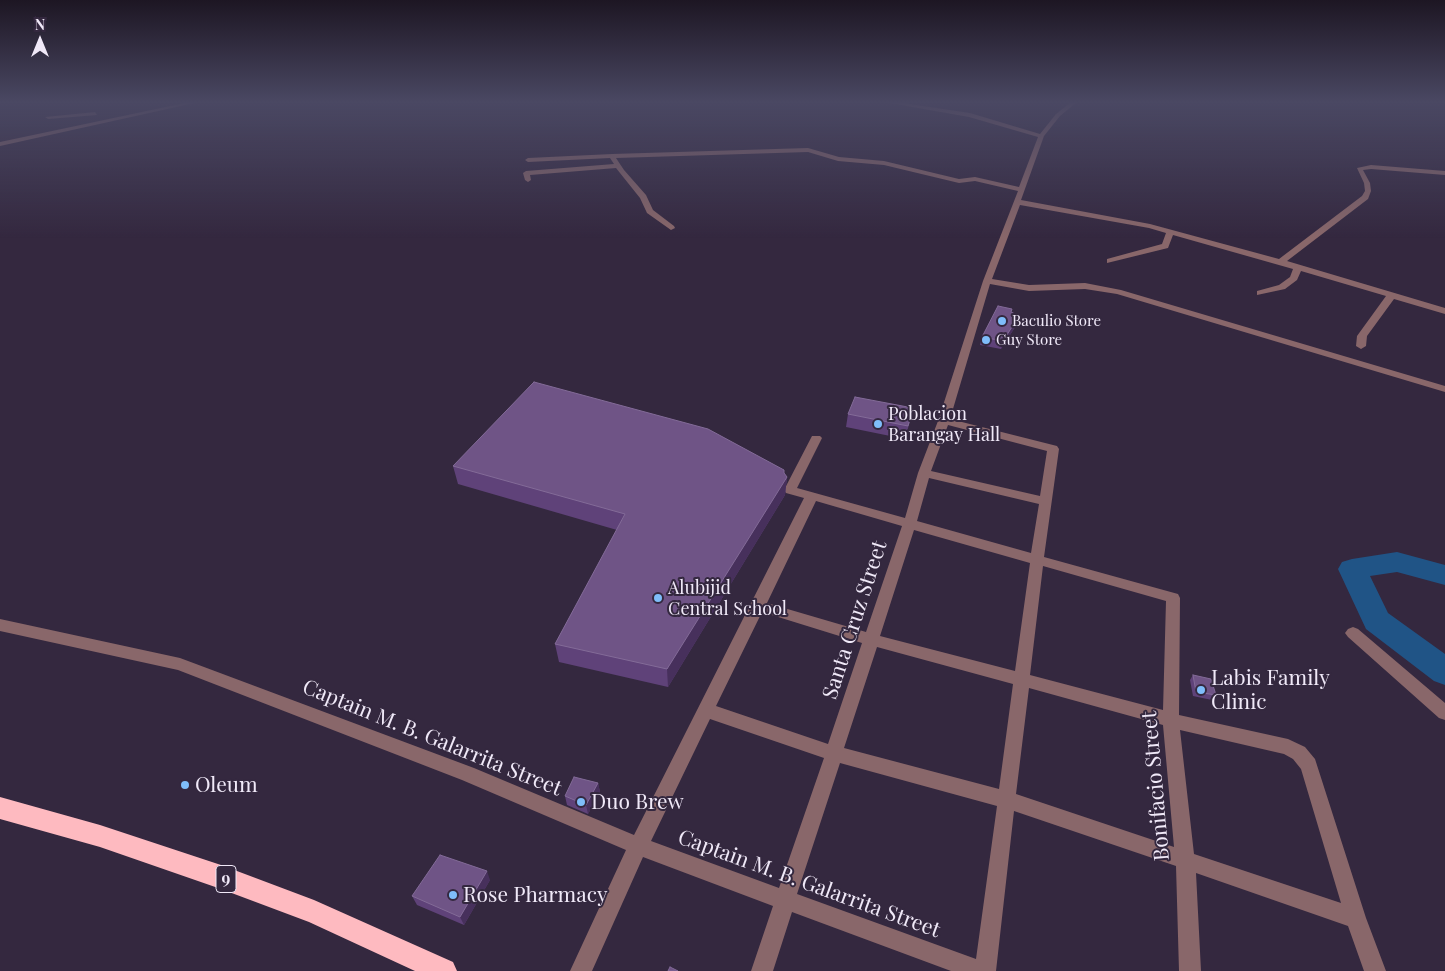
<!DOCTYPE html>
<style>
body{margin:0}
#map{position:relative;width:1445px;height:971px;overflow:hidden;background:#34283f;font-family:"Playfair Display",serif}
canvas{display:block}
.north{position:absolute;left:15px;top:15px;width:50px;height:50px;-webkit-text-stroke:4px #34283f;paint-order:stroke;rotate:0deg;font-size:14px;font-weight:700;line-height:20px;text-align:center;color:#f0e9f8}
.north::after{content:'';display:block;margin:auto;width:18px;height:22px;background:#f0e9f8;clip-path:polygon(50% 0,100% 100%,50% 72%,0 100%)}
</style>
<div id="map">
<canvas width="1445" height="971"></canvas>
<div class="north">N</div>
</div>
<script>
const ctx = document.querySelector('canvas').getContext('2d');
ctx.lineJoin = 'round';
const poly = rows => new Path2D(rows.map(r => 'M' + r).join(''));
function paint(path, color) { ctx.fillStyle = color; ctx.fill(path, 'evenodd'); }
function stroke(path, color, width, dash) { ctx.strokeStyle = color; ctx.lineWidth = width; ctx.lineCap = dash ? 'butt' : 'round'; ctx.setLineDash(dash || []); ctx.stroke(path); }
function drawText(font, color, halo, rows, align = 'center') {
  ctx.font = font + ' "Playfair Display",serif'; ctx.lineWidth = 4; ctx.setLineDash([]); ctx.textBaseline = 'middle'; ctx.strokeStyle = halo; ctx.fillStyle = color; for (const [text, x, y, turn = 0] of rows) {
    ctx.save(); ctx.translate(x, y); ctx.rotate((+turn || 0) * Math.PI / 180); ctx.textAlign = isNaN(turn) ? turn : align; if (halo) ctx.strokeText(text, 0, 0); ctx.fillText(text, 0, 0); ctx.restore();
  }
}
const river = poly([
 [1397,552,1445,565,1445,585,1397,572,1370,576,1388,613,1445,654,1445,685,1434,681,1366,629,1338,569,1342,562,1352,559,1397,552]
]);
const minor = poly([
 [189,102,199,102,0,146,0,142,189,102],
 [884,102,897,102,970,113,1040,134,1056,114,1071,102,1077,102,1060,116,1044,136,1021,200,1150,224,1279,259,1362,196,1365,191,1364,183,1357,168,1371,165,1445,171,1445,175,1371,169,1363,170,1370,183,1371,191,1368,199,1287,261,1445,308,1445,314,1394,299,1367,336,1366,346,1361,349,1356,346,1357,336,1386,296,1301,271,1297,280,1285,289,1257,295,1257,291,1279,285,1290,277,1293,269,1173,235,1168,248,1107,263,1107,259,1162,244,1166,233,1149,228,1020,205,992,279,1029,285,1085,283,1121,290,1445,386,1445,392,1117,294,1085,289,1029,291,990,284,950,419,1057,446,1059,449,1044,557,1178,594,1180,598,1179,715,1288,739,1305,747,1315,759,1366,918,1386,971,1364,971,1348,926,1196,873,1201,971,1179,971,1176,866,1014,811,996,971,951,971,792,912,773,971,751,971,773,906,643,857,592,971,570,971,626,850,462,780,178,670,0,631,0,619,180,658,474,768,634,835,804,498,786,493,784,490,812,436,820,436,822,438,797,488,905,518,918,473,938,421,983,281,1018,191,975,181,959,183,884,165,838,161,808,152,616,158,624,170,646,195,653,210,674,226,675,228,671,230,647,213,640,198,616,168,530,175,531,180,528,182,525,180,523,173,526,171,614,164,610,158,528,162,525,160,528,158,612,154,808,148,839,157,884,161,959,179,975,177,1019,187,1038,137,969,117,884,102],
 [948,425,1047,451,1040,496,931,471,948,425],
 [929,478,1039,504,1031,553,917,521,929,478],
 [816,501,902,526,866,632,767,603,816,501],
 [914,530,1030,563,1015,671,880,636,914,530],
 [1043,566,1166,601,1163,710,1030,675,1043,566],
 [762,612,862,643,828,744,716,706,762,612],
 [877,647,1013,684,999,789,844,748,877,647],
 [1029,688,1163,725,1174,847,1016,794,1029,688],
 [710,719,824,758,779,888,651,841,710,719],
 [1180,730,1284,754,1293,759,1301,769,1341,903,1194,854,1180,730],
 [840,763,997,806,976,959,797,894,840,763],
 [95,112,97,115,48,119,45,117,95,112],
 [1353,627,1358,629,1445,703,1445,720,1439,718,1348,637,1345,633,1348,629,1353,627]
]);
const highway = poly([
 [0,797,100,825,221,865,314,900,453,962,457,971,415,971,309,922,221,889,100,847,0,819,0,797]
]);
const wall = poly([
 [1011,312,1019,316,1017,324,1001,349,980,345,982,337],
 [913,408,910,421,905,439,846,427,848,414],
 [453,466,784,470,784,473,787,477,785,495,668,687,559,662,555,644,617,530,458,484],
 [1193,675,1216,695,1212,700,1193,696,1190,680],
 [598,783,600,792,588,814,567,805,565,796],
 [490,880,464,925,417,905,412,896]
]);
const shadedWall = poly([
 [1019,316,1017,324,1001,349,1003,341],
 [784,470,783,482,787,477,785,495,668,687,667,669],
 [598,783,600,792,588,814,586,805],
 [487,871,490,880,464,925,460,917]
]);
const building = poly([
 [998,306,1012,309,1011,312,1019,316,1003,341,982,337,998,306],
 [534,382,708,429,784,470,784,473,787,477,667,669,555,644,625,514,453,466,534,382],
 [855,397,913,408,908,426,848,414,855,397],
 [1193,675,1211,679,1216,695,1196,692,1193,675],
 [574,777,598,783,586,805,565,796,574,777],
 [440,855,487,871,460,917,412,896,440,855],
 [670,967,678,971,668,971,670,967]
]);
const markers = [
 [1002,321,5,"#7fbdfa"],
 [986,340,5,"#7fbdfa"],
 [878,424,5,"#7fbdfa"],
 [658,598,5,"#7fbdfa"],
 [1201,690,5,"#7fbdfa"],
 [185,785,5,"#7fbdfa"],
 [581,802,5,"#7fbdfa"],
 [453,895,5,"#7fbdfa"]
];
const farPoinames = [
 ["Baculio Store",1012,321],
 ["Guy Store",996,340]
];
const shields = [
 [226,879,20]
];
const shieldNames = [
 ["9",226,879]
];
const poiNames = [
 ["Poblacion",888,414],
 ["Barangay Hall",888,435],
 ["Alubijid",668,588],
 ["Central School",668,609]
];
const nearStreetnames = [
 ["Santa Cruz Street",855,620,-72],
 ["Captain M. B. Galarrita Street",432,738,22],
 ["Bonifacio Street",1156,786,-95],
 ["Captain M. B. Galarrita Street",809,884,20]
];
const nearPoinames = [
 ["Labis Family",1211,678],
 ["Clinic",1211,702],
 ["Oleum",195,785],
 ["Duo Brew",591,802],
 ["Rose Pharmacy",463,895]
];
paint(river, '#205486');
paint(minor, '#89676a');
paint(highway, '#febac0');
paint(wall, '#5f4279');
paint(shadedWall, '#47305c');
paint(building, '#6f5486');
stroke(building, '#836b98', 1);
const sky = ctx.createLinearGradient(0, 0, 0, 238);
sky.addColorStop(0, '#1d1623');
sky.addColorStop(0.43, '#4a4863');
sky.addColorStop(1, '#4a486300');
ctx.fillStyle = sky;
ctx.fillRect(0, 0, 1445, 238);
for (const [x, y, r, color] of markers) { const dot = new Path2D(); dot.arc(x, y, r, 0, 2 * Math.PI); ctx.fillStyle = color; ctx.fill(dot); stroke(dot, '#34283f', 2); }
drawText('15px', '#f0e9f8', '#34283f', farPoinames, 'left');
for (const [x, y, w] of shields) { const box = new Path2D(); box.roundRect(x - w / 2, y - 13.5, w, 27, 4); ctx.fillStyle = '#34283f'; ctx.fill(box); stroke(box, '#f0e9f8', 1); }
drawText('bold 16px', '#f0e9f8', null, shieldNames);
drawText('18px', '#f0e9f8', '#34283f', poiNames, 'left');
drawText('21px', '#f0e9f8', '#34283f', nearStreetnames);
drawText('21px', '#f0e9f8', '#34283f', nearPoinames, 'left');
</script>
